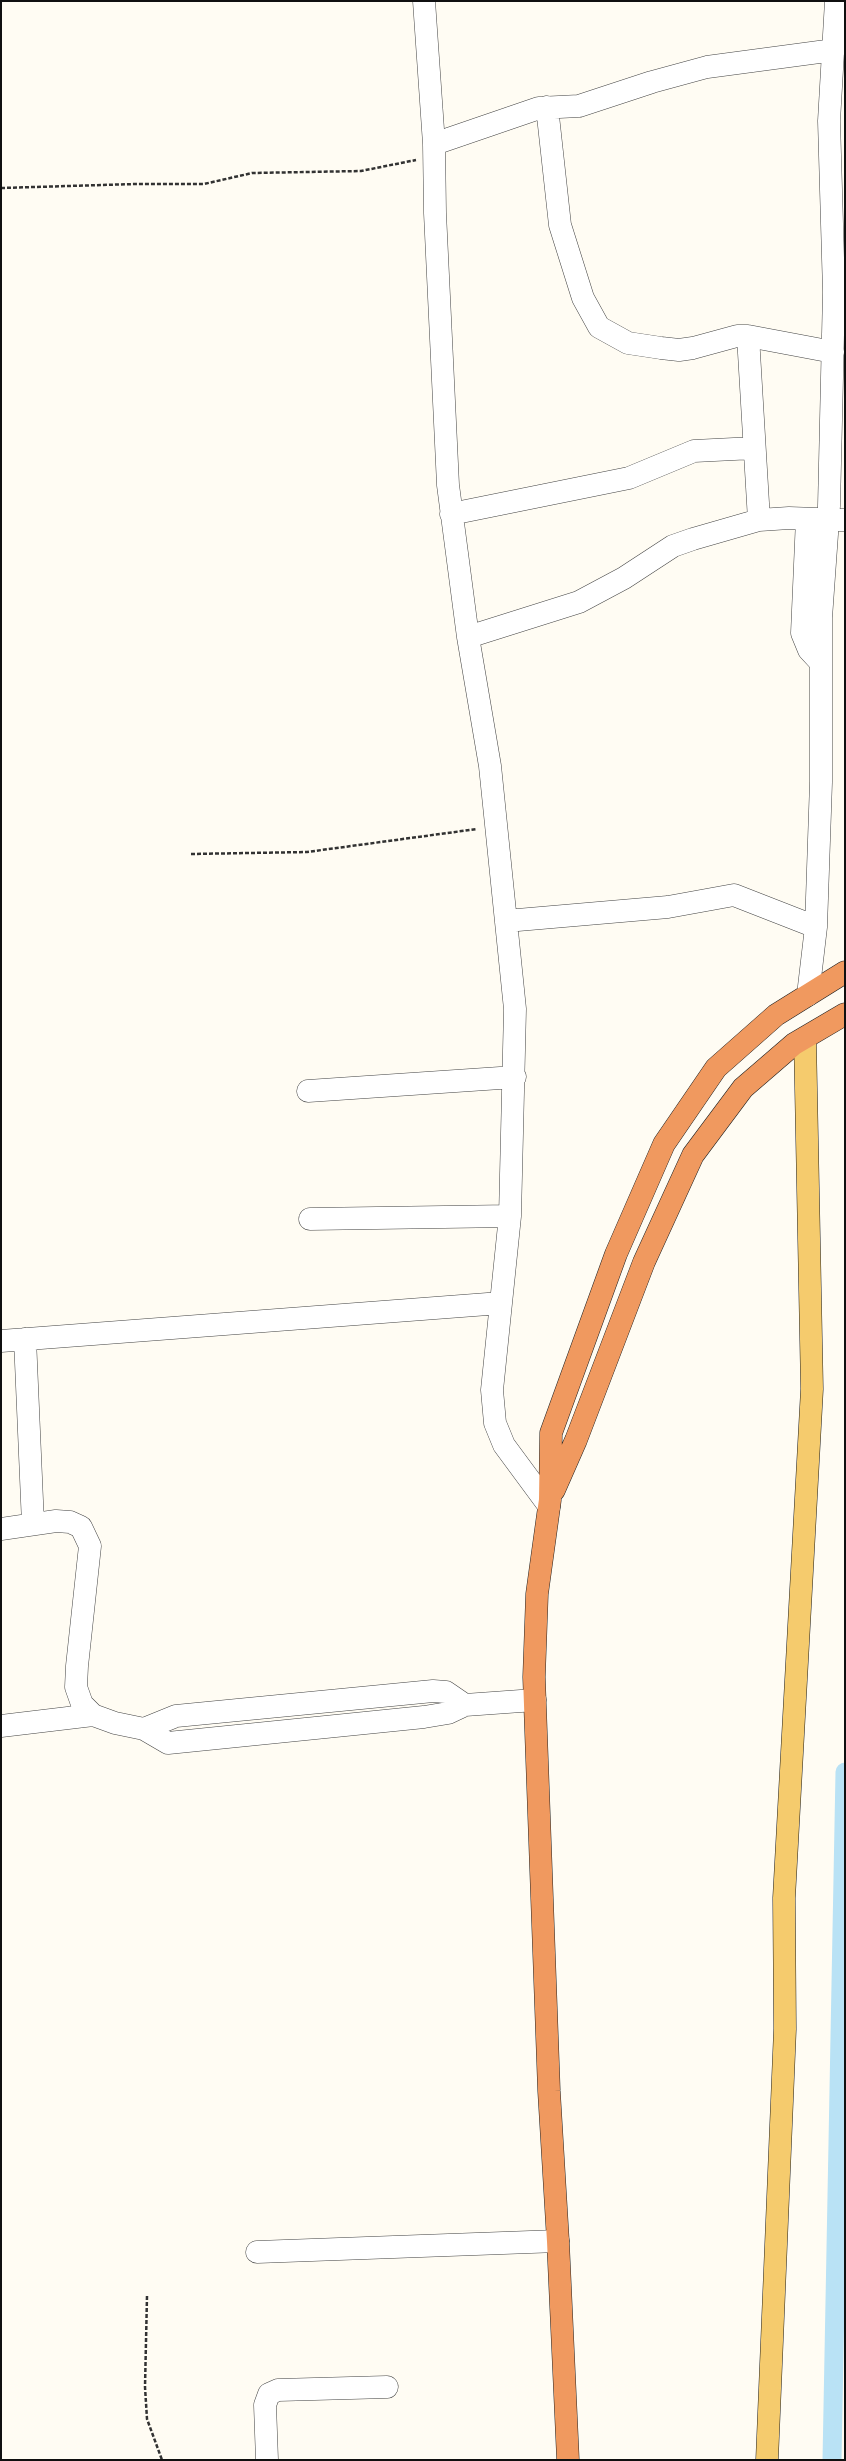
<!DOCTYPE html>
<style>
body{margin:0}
#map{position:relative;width:846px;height:2461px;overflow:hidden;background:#fffcf3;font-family:"Roboto Serif",serif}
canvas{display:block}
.frame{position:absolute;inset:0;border:2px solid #101010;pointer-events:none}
</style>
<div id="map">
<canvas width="846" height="2461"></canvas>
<div class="frame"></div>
</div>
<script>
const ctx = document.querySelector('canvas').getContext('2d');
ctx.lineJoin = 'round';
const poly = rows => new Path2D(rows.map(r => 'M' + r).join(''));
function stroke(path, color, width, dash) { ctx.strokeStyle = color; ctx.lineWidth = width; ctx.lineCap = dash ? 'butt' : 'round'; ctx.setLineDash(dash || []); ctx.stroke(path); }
const canal = poly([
 [832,2460,845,1772]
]);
const path = poly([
 [1,188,136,184,204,184,252,173,361,171,416,160],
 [191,854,307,852,477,829],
 [147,2296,145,2387,147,2419,162,2460]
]);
const minor = poly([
 [424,1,434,144,435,213,448,485,468,637,490,766,515,1009,510,1216,492,1390,495,1423,504,1445,549,1506],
 [547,107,560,225,583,298,599,327,628,343,661,348,679,350,693,348,737,336,748,336,833,352],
 [434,144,539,108,579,106,652,82,707,67,834,50],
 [748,336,759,520],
 [451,514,629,478,694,451,754,448],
 [807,519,802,633,809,650,821,663],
 [468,637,579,602,624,578,673,546,693,539,759,520,789,518,845,520],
 [506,921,668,907,734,895,816,927],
 [808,995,816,927,821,782,821,618,829,506,834,292,829,121,836,1],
 [308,1091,515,1077],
 [310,1219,510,1216],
 [25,1339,33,1524],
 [1,1341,501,1303],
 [1,1529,56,1521,70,1522,81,1527,90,1546,77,1666,76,1687,82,1704,93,1715,115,1723,144,1729,168,1743,424,1717,448,1713,465,1705,535,1700],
 [1,1726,93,1715],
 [144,1729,176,1716,433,1691,446,1692,465,1705],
 [257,2252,558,2241],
 [267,2460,265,2405,269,2394,278,2390,387,2387]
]);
const major = poly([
 [767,2460,785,2029,784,1898,812,1389,805,1038]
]);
const highway = poly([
 [554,1490,576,1440,644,1262,693,1155,743,1088,794,1044,845,1014],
 [568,2460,558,2241,549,2091,534,1677,537,1594,550,1500,551,1433,616,1254,664,1144,716,1068,776,1015,845,972]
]);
stroke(canal, '#b9e2f5', 19);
stroke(minor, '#434343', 23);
stroke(major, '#212121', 23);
stroke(highway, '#212121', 23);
stroke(path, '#323232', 2.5, [4, 2]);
stroke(minor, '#fff', 22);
stroke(major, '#f5cb6d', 22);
stroke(highway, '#f0995f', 22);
</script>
